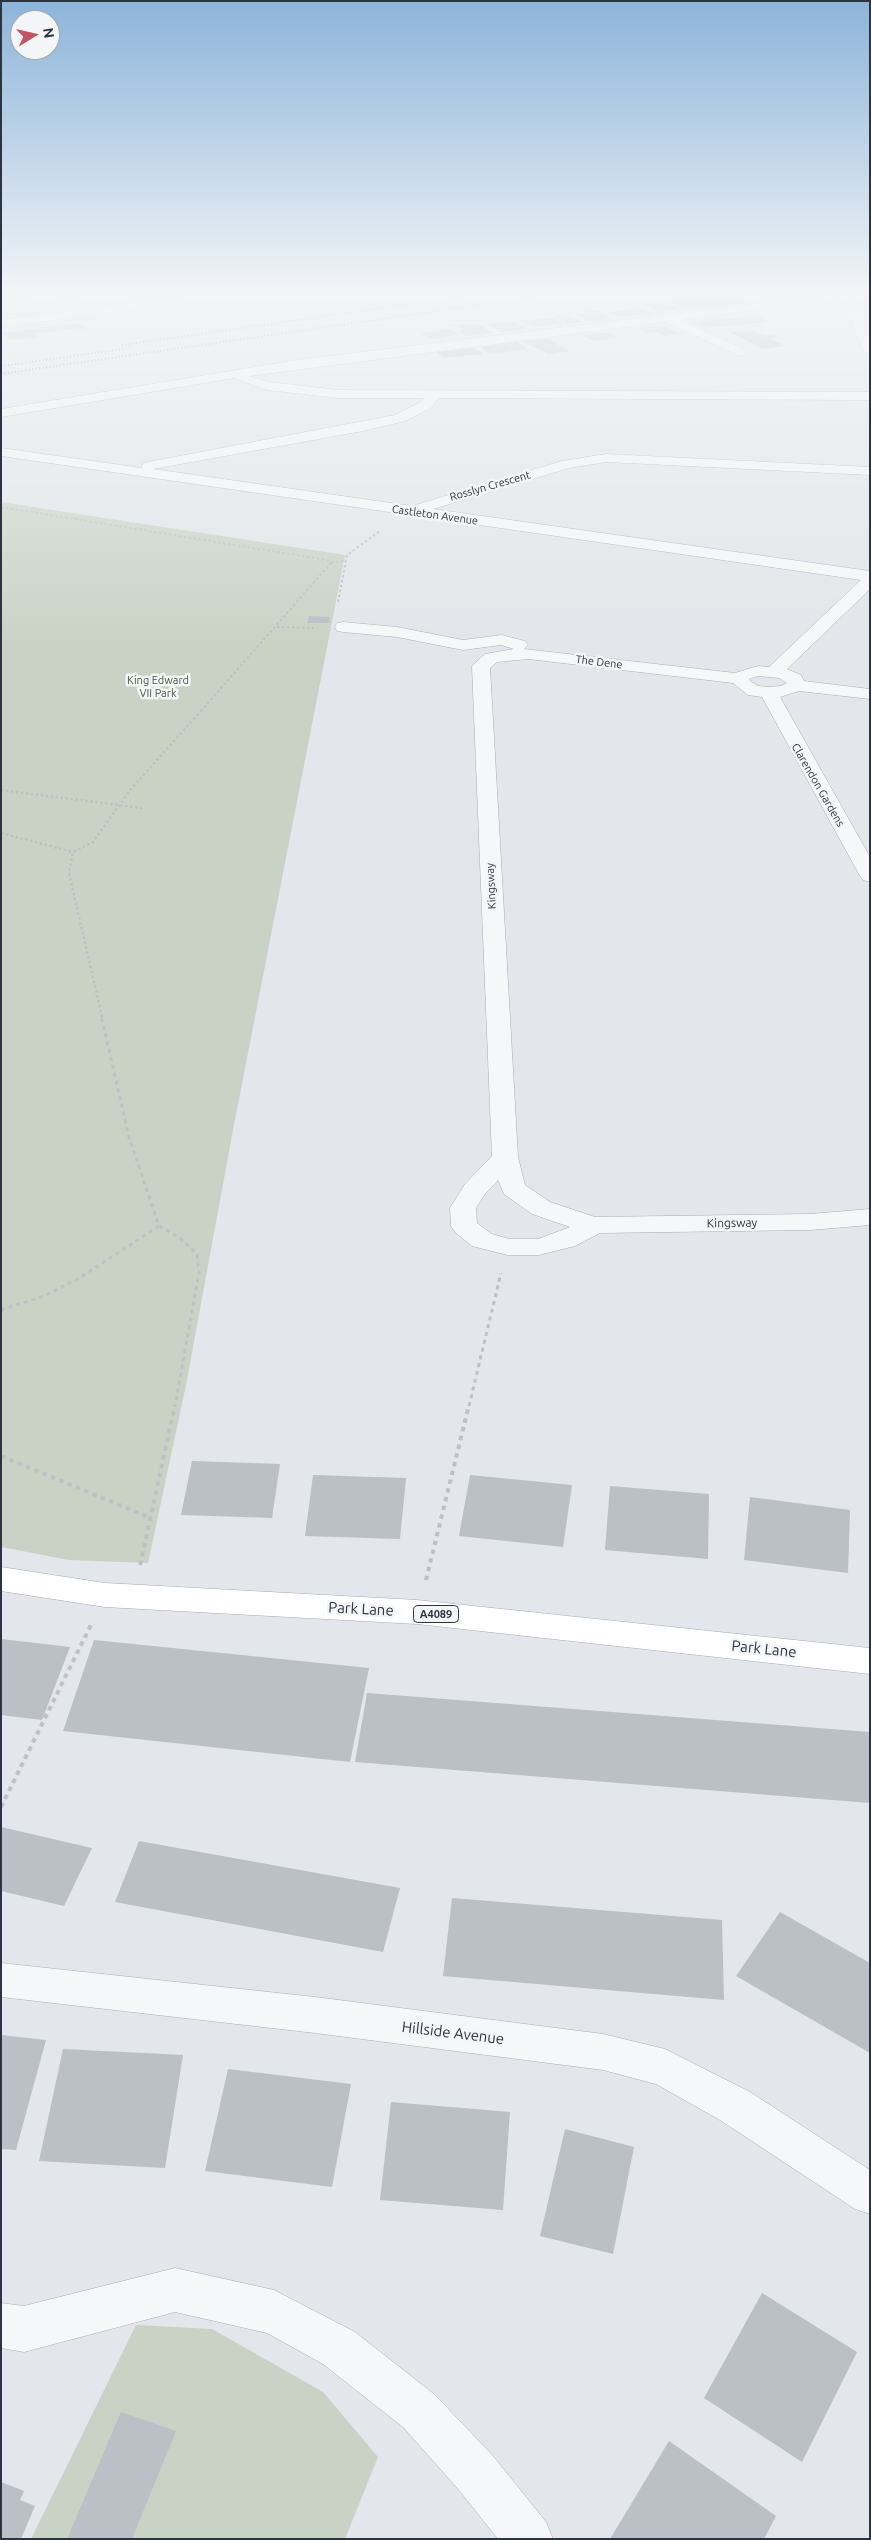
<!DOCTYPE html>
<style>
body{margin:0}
#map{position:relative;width:871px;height:2540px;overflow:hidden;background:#e3e6ea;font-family:Ubuntu,sans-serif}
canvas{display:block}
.frame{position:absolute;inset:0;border:2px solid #2d3441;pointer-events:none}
.north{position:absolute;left:10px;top:10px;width:50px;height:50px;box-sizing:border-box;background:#f3f5f7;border:1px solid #a4a8ae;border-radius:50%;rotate:81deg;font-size:14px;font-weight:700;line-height:20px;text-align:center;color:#2d3441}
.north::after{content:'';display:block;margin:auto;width:18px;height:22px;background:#c25565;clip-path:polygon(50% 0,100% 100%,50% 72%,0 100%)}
</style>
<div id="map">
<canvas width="871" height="2540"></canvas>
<div class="frame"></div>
<div class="north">N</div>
</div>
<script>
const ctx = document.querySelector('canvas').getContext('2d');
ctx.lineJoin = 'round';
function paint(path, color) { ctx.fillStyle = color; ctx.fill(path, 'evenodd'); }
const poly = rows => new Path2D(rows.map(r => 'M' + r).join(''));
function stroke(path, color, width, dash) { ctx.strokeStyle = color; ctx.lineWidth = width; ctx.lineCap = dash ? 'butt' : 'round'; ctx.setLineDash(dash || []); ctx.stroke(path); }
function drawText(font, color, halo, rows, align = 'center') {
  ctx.font = font + ' Ubuntu,sans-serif'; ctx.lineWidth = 5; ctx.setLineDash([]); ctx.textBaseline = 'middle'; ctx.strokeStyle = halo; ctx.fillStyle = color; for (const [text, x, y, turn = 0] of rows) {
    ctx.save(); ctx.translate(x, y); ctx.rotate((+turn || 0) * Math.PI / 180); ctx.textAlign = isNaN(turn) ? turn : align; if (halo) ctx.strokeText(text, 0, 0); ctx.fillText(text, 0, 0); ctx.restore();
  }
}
const green = poly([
 [1,502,345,555,233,1130,186,1385,148,1563,69,1560,1,1547],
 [136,2325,212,2329,323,2392,378,2457,345,2539,31,2539]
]);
const building = poly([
 [247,287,304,287,304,288,277,290,279,293,268,293,265,290,250,291],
 [737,296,749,302,718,306,706,299],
 [697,299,712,306,683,308,671,301],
 [666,302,681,309,659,312,644,304],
 [643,308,652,314,618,317,608,312],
 [597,310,611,319,587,321,573,313,592,315,586,311],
 [571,316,582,322,568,324,557,317],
 [757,316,769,322,702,328,691,322],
 [553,318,564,324,532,327,522,321],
 [500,322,516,322,527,329,501,332,488,324],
 [78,323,89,329,76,331,72,329,34,334,40,337,29,339,11,340,1,333],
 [477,324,492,333,466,336,458,331,463,330,454,325],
 [663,325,682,334,665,336,657,332,647,333,637,328],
 [449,329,459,335,430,339,420,333],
 [751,330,764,336,773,335,778,337,769,338,785,346,762,349,730,332],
 [608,332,619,338,593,341,582,335],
 [549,339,569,351,548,354,522,341],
 [517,342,527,349,498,353,488,352,480,347],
 [475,348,483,354,443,358,436,352],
 [309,616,330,617,329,623,307,623],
 [192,1461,280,1464,272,1518,181,1515],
 [313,1475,406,1478,400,1539,305,1536],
 [470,1475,572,1485,563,1547,459,1536],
 [610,1486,709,1494,708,1559,605,1550],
 [750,1497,850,1510,848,1573,744,1560],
 [1,1639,70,1647,42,1720,1,1715],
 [94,1640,369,1668,350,1762,63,1731],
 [367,1693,870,1732,870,1803,355,1762],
 [1,1827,92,1848,64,1906,1,1891],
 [139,1841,400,1888,383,1952,115,1902],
 [452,1898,722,1920,724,2000,443,1976],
 [780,1912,870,1963,870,2053,736,1976],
 [1,2035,46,2040,16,2150,1,2149],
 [63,2049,183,2055,165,2168,39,2161],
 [228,2069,351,2084,332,2187,205,2171],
 [391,2102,510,2112,503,2210,380,2200],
 [565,2129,634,2147,613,2254,540,2236],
 [762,2293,857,2352,802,2462,704,2398],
 [121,2412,176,2431,132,2539,67,2539],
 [669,2441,776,2516,764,2539,610,2539],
 [1,2482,24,2491,20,2500,35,2506,21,2539,1,2539]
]);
const pathFar4 = poly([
 [435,287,439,290,457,287]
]);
const pathFar3 = poly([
 [1,507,327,560,331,563,200,712],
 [331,562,346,561],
 [338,602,347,555,380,531],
 [277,627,318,628]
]);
const pathFar2 = poly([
 [1,790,142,808],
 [1,833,73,852],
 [102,1017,69,873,73,852,93,842,130,790,201,711]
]);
const pathFar1 = poly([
 [159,1226,180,1238,197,1254,199,1273,175,1406],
 [1,1310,44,1296,81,1277,159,1226,129,1137,101,1015],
 [469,1406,501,1273]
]);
const path = poly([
 [1,1456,151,1518],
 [140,1565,175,1405],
 [426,1580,469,1405],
 [1,1807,91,1625]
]);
const minor = poly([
 [77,287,87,289,83,297,1,304,1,298,74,292,77,287],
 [174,287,186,287,188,294,179,303,175,304,1,327,1,320,172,298,176,293,174,287],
 [727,287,743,287,775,301,834,294,840,297,834,300,680,320,744,349,746,352,744,355,740,356,665,322,249,376,269,382,339,390,870,392,870,400,438,398,431,408,405,421,363,431,153,469,412,506,562,461,606,454,870,467,870,475,606,462,569,468,433,509,870,571,870,589,787,669,801,675,804,681,870,689,870,699,799,691,780,697,870,857,870,882,863,880,860,876,762,697,748,695,733,683,528,659,497,662,490,668,518,1157,525,1185,550,1202,595,1217,810,1214,870,1209,870,1225,810,1230,600,1233,575,1246,539,1255,508,1255,472,1246,455,1232,451,1226,450,1208,465,1184,492,1156,472,666,485,654,514,649,501,645,463,650,397,637,343,632,337,631,335,627,337,623,343,622,397,627,463,640,502,635,525,641,528,645,524,649,735,673,758,666,769,667,861,580,1,456,1,448,142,468,143,463,148,462,395,415,421,402,425,398,339,398,267,390,234,378,1,417,1,409,297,360,760,303,727,287],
 [758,676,779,678,787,683,781,686,768,687,758,686,750,681,749,679,758,676],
 [498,1180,504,1194,532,1214,570,1227,538,1239,509,1239,492,1234,477,1223,476,1208,485,1194,498,1180],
 [850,301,856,304,870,337,870,356,864,352,844,304,850,301],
 [1,1963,315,1997,603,2034,665,2049,750,2092,870,2170,870,2214,855,2209,720,2120,656,2084,603,2070,315,2033,1,1997,1,1963],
 [175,2268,274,2290,355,2332,435,2395,493,2456,546,2522,553,2539,498,2539,459,2490,403,2427,323,2364,267,2333,175,2312,24,2352,1,2348,1,2303,24,2306,175,2268]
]);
const major = poly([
 [1,1567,105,1583,417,1600,870,1648,870,1674,417,1624,105,1607,1,1591,1,1567]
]);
const rail = poly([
 [122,345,530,287],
 [1,366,130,348],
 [1,374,603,287]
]);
const farStreetnames = [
 ["Rosslyn Crescent",490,486,-16],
 ["Castleton Avenue",435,515,8],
 ["The Dene",599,662,7],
 ["Clarendon Gardens",818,785,60],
 ["Kingsway",491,886,-93]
];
const farParknames = [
 ["King Edward",158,680],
 ["VII Park",158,693]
];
const shields = [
 [436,1614,45]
];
const shieldNames = [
 ["A4089",436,1614]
];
const streetNames = [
 ["Kingsway",732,1223,-1]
];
const nearStreetnames = [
 ["Park Lane",361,1609,3],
 ["Park Lane",764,1649,6],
 ["Hillside Avenue",453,2033,7]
];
paint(green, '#c9d3c5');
paint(building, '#bbbfc6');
stroke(minor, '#a9adb4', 1);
stroke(major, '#a4aab5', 1);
stroke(pathFar4, '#bec0c5', 1, [2, 2]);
stroke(pathFar3, '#bec0c5', 2, [2.5, 2.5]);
stroke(pathFar2, '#bec0c5', 2.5, [2.5, 2.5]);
stroke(pathFar1, '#bec0c5', 3, [4, 4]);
stroke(path, '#bec0c5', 4, [4.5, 4.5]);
paint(minor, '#f6f7f9');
paint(major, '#fff');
stroke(rail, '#7e8692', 2, [1, 2.5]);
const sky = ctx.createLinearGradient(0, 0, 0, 643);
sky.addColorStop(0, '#8cb4da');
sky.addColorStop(0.45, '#f2f4f6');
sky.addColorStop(1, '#f2f4f600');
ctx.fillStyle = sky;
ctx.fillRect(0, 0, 871, 643);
drawText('11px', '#2d3441', '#f3f5f7', farStreetnames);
drawText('11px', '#415b3b', '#f3f5f7', farParknames);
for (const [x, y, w] of shields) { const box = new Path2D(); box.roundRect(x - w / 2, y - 8.5, w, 17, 4); ctx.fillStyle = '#f3f5f7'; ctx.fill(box); stroke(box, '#2d3441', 1); }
drawText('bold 11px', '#2d3441', null, shieldNames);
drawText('12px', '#2d3441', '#f3f5f7', streetNames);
drawText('15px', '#2d3441', '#f3f5f7', nearStreetnames);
</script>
